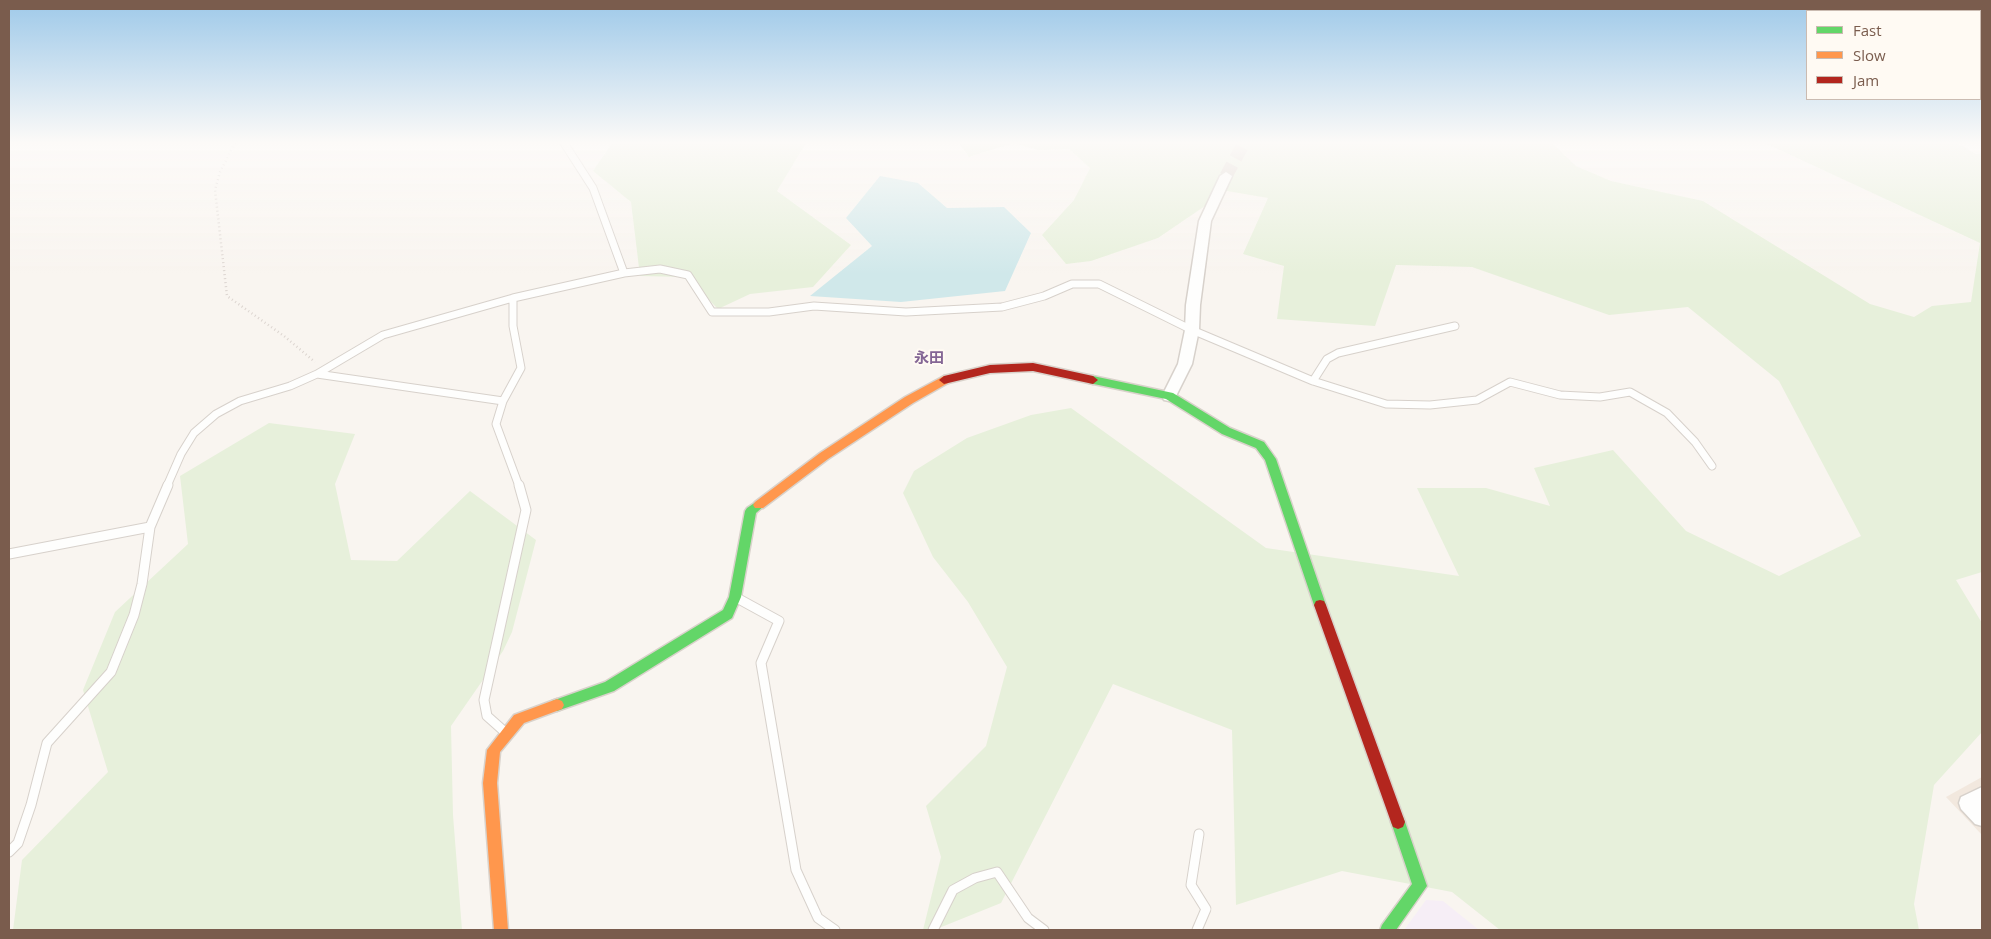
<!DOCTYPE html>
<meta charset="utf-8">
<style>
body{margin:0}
#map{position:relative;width:1991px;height:939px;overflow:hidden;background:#f9f5f0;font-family:"Open Sans",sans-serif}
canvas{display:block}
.frame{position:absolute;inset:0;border:10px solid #7a5c4d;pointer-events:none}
.legend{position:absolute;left:1806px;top:10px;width:175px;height:90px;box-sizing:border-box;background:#fffaf3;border:1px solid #cabbb1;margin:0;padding:6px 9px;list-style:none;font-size:15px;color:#7a5c4d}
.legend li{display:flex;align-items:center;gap:10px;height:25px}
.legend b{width:25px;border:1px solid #cabbb1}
</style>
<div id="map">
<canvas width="1991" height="939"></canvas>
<div class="frame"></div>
<ul class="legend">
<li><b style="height:6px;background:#63d668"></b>Fast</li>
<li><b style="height:6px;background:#ff974d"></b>Slow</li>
<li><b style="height:6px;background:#b3261e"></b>Jam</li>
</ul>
</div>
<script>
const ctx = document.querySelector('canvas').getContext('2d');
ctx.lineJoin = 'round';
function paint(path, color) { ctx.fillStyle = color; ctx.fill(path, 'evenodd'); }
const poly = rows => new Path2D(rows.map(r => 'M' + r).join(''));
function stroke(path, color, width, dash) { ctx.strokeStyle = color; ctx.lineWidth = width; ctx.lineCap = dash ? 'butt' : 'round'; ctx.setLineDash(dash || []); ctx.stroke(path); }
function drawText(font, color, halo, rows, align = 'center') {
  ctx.font = font + ' "Open Sans","Noto Sans JP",sans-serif'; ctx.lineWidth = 4; ctx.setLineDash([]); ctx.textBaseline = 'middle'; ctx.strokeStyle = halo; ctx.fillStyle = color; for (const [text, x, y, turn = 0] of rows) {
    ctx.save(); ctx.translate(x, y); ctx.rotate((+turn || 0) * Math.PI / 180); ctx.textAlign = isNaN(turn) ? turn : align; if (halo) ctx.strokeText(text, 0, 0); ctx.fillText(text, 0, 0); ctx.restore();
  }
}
const residential = poly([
 [1982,777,1982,835,1946,797]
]);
const education = poly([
 [1426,900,1443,901,1479,930,1404,930]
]);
const green = poly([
 [612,143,806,143,777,191,851,245,813,287,750,294,718,309,686,277,640,276,631,202,593,171],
 [959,143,1552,143,1576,166,1611,181,1703,201,1870,304,1914,317,1932,306,1971,302,1980,243,1765,143,1957,143,1976,154,1982,153,1982,572,1956,580,1982,623,1982,732,1934,785,1914,904,1919,930,1500,930,1452,892,1342,871,1236,905,1232,730,1113,684,1001,903,934,930,923,930,941,857,926,806,986,746,1007,667,968,602,933,557,903,493,914,471,967,438,1031,415,1071,408,1266,548,1459,576,1417,488,1486,488,1550,506,1534,468,1613,450,1686,531,1779,576,1861,536,1779,381,1688,307,1609,315,1472,267,1396,265,1375,326,1277,319,1284,266,1243,254,1268,198,1227,191,1158,238,1091,261,1066,264,1042,235,1074,200,1090,168,1069,149,1039,150,1013,143,969,157],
 [269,423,355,434,335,484,351,560,397,561,470,491,536,540,512,632,503,651,451,726,453,815,462,930,13,930,22,860,108,772,83,690,115,612,188,544,180,476]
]);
const water = poly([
 [880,176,918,183,947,208,1004,207,1031,233,1005,291,901,302,810,296,872,246,846,218]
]);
const streetTunnel = poly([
 [1226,176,1244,143]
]);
const path = poly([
 [235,143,220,172,215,190,227,296,284,336,315,362]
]);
const laneFar1 = poly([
 [564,143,593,188,624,273],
 [513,298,513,326,521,368,503,401,496,424,519,486],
 [317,374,503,401],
 [1313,381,1327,359,1338,353,1455,326],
 [167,486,181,454,194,433,216,414,240,401,290,386,317,374,383,335,513,298,624,273,660,269,688,275,712,312,769,312,814,306,906,312,1002,307,1044,296,1072,284,1099,284,1192,330,1313,381,1386,404,1430,405,1477,400,1510,382,1560,395,1600,397,1630,392,1667,413,1695,442,1712,466]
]);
const lane = poly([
 [9,554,150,527],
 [737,598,779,621,761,663,796,870,818,918,835,930],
 [505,732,487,716,484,700,526,510,519,485],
 [9,852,18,843,31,805,47,743,111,672,134,615,142,584,150,527,168,485],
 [933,930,953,890,975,878,997,872,1028,918,1044,930],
 [1197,930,1206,909,1191,885,1199,834]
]);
const street = poly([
 [1226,172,1232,176,1211,221,1200,305,1199,330,1192,364,1174,400,1169,401,1164,400,1162,396,1178,364,1185,330,1186,305,1199,221,1220,176,1226,172],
 [1982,787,1982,826,1975,824,1961,809,1959,803,1961,797,1982,787]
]);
const fast = poly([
 [1093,376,1173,393,1230,428,1264,442,1276,459,1326,605,1324,609,1320,610,1316,609,1314,605,1265,460,1256,448,1222,434,1166,399,1089,383,1088,380,1093,376],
 [759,500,763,502,765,505,756,513,741,597,732,618,614,691,557,711,552,709,550,705,552,701,605,682,723,610,729,597,745,511,747,508,759,500],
 [1398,815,1403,817,1405,822,1427,886,1396,930,1380,930,1382,925,1412,884,1391,822,1393,817,1398,815]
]);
const slow = poly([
 [944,376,949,380,948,383,913,403,828,459,763,508,755,508,753,505,755,502,820,453,905,397,944,376],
 [557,699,562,701,564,705,562,709,524,723,500,752,497,783,508,930,494,930,483,783,487,750,514,715,557,699]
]);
const jam = poly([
 [1033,363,1093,376,1098,380,1093,384,1033,371,990,373,944,384,939,380,944,376,990,365,1033,363],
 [1320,600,1324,601,1326,605,1405,822,1403,827,1398,829,1393,827,1391,822,1314,605,1316,601,1320,600]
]);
const quarterNames = [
 ["永田",929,359]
];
paint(residential, '#f2e8de');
paint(education, '#f6eef6');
paint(green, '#e7f0db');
paint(water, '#d0e8ea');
stroke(streetTunnel, '#d9cfc7', 13, [13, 7]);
stroke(laneFar1, '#d7d1cb', 9);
stroke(lane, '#d7d1cb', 11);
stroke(street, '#d7d1cb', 3);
stroke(fast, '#d9d2cb', 3);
stroke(slow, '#d9d2cb', 3);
stroke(jam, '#d9d2cb', 3);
stroke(path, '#dcd5d0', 2.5, [1, 3]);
stroke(laneFar1, '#fefefd', 7);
stroke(lane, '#fefefd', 9);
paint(street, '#fefefd');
paint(fast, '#63d668');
paint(slow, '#ff974d');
paint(jam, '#b3261e');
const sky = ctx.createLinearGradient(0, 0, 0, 274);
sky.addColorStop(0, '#9ec9e9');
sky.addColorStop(0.52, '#fcfaf8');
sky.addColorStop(1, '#fcfaf800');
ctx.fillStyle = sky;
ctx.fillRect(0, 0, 1991, 274);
drawText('bold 15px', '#846695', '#fffaf3', quarterNames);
</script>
